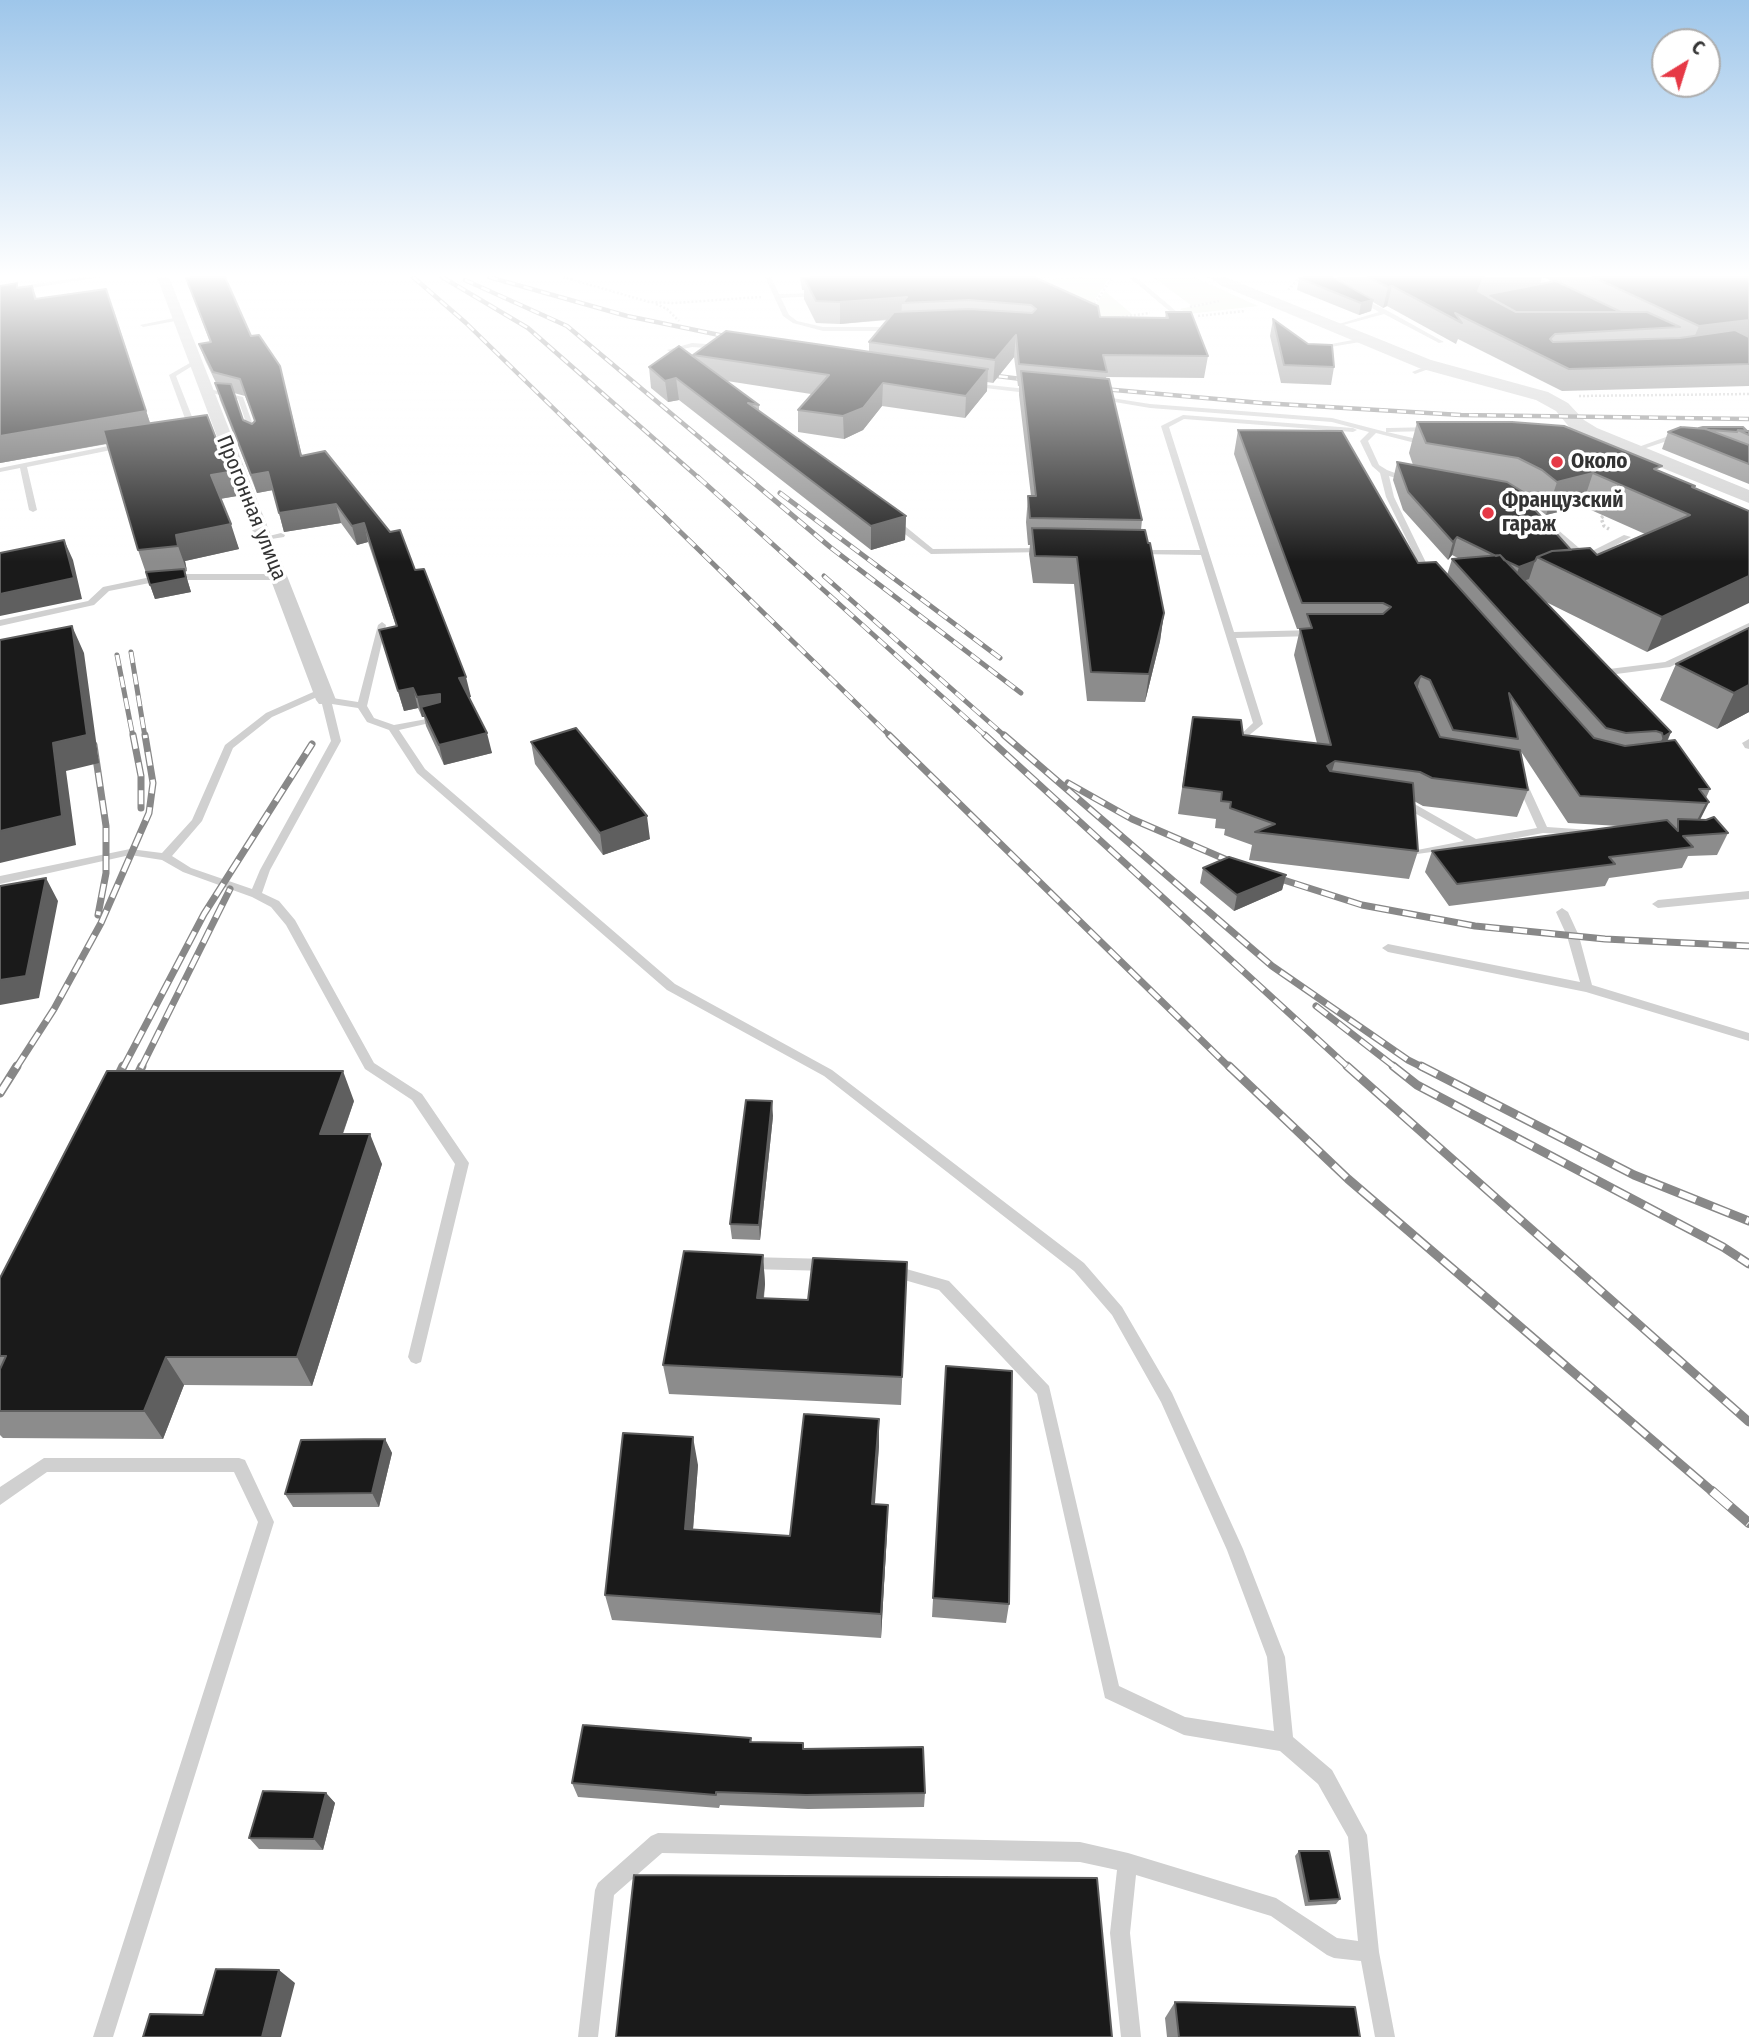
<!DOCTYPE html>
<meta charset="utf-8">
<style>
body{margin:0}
#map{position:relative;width:1749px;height:2037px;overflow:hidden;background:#fff;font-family:"Fira Sans Condensed",sans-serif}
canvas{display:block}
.north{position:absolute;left:1651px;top:28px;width:70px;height:70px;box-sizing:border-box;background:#fff;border:2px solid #adadad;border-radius:50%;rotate:38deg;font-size:19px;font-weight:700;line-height:28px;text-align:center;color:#333}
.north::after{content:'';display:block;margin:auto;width:24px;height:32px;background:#e63946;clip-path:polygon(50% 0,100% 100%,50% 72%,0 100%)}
</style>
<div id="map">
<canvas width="1749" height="2037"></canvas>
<div class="north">С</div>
</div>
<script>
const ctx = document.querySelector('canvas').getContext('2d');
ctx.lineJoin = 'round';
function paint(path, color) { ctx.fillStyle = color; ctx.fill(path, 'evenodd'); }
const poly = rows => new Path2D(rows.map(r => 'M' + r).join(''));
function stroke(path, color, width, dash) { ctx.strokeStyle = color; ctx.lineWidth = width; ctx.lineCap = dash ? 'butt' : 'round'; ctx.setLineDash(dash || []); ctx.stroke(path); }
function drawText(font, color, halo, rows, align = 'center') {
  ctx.font = font + ' "Fira Sans Condensed",sans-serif'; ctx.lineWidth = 7; ctx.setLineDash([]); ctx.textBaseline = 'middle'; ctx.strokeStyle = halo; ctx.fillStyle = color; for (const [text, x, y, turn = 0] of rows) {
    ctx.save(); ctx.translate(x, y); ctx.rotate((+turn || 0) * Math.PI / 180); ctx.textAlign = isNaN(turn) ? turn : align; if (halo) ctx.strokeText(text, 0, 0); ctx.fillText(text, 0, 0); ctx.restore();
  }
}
const green = poly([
 [1083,277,1110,277,1087,311,1041,280],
 [1153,277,1194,277,1258,306,1188,314,1180,309,1219,301,1192,306],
 [1105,291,1133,315,1101,319,1091,312]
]);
const pathFar1 = poly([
 [563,277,649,302,674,303,761,297],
 [1288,290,1299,278],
 [656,304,667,309,679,321],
 [1092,307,1113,277],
 [1190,307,1219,301],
 [1198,316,1245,311],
 [1114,318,1150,313],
 [1579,396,1749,394]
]);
const path = poly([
 [1607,513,1601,518,1604,526,1609,529]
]);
const service = poly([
 [85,277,101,277,0,293,0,289,85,277],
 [765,277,771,277,779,294,822,293,820,296,781,298,789,315,797,321,823,327,896,327,899,329,896,331,823,331,793,323,783,316,765,277],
 [1025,277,1050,277,1023,281,1020,279,1025,277],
 [1129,277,1136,277,1190,323,1190,325,1186,325,1129,277],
 [1529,277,1537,277,1563,290,1558,291,1529,277],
 [1358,296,1388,311,1444,342,1439,343,1384,314,1332,328,1332,326,1379,312,1356,299,1358,296],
 [179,317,181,320,143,327,140,325,179,317],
 [1364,338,1367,340,1366,341,1318,349,1315,347,1364,338],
 [692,343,720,345,723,347,720,349,692,347,670,352,667,350,692,343],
 [195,360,197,361,197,363,176,376,198,432,194,434,190,432,169,375,195,360],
 [1432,364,1434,365,1434,367,1415,374,1412,372,1432,364],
 [970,383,1036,390,1039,392,1036,394,968,386,968,384,970,383],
 [205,388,243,397,258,439,251,437,238,399,203,391,203,389,205,388],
 [1099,396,1150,404,1332,418,1386,432,1386,428,1389,428,1433,427,1434,429,1430,431,1387,432,1430,442,1430,446,1427,446,1376,433,1368,441,1379,465,1387,470,1411,479,1407,481,1389,476,1394,497,1433,577,1429,580,1425,577,1386,497,1380,473,1372,466,1360,441,1369,432,1332,422,1150,408,1097,399,1097,397,1099,396],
 [1183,415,1353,428,1357,430,1353,432,1184,419,1169,427,1234,632,1315,630,1319,633,1315,636,1236,638,1263,724,1242,741,1237,738,1253,723,1201,555,1137,554,1133,552,1137,550,1200,550,1161,426,1183,415],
 [1666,437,1681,437,1685,439,1681,441,1667,441,1634,452,1630,450,1666,437],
 [123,443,127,445,126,447,27,467,37,510,33,512,29,510,20,468,0,472,0,468,123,443],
 [1536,516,1542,516,1586,554,1624,535,1631,537,1591,559,1593,561,1589,564,1536,520,1536,516],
 [889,518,895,518,933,549,1045,548,1049,550,1045,552,931,554,889,522,889,518],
 [281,533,285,535,284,537,265,540,261,538,281,533],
 [165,574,278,574,282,577,278,580,165,580,109,591,94,605,0,626,0,620,88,601,103,587,165,574],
 [382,622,386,625,367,706,374,718,394,725,443,716,443,720,399,730,425,769,675,984,832,1070,1084,1263,1122,1307,1172,1393,1243,1549,1285,1657,1293,1737,1332,1770,1367,1835,1379,1952,1395,2037,1375,2037,1361,1961,1334,1958,1327,1955,1271,1916,1136,1875,1130,1933,1141,2037,1121,2037,1110,1933,1117,1870,1080,1862,662,1853,614,1895,598,2037,578,2037,595,1890,598,1883,651,1836,658,1833,1080,1842,1128,1853,1276,1898,1337,1938,1358,1941,1348,1837,1318,1784,1280,1751,1184,1735,1105,1698,1037,1394,939,1290,887,1275,885,1271,887,1267,892,1265,949,1281,1049,1386,1119,1686,1185,1717,1274,1731,1267,1657,1227,1550,1161,1402,1112,1315,1074,1271,824,1076,667,990,417,773,389,730,367,722,358,708,332,704,341,741,270,870,262,893,279,901,295,920,374,1063,422,1094,469,1163,421,1362,416,1364,411,1362,408,1357,455,1164,412,1100,365,1069,286,925,271,907,252,897,183,872,162,860,130,855,0,884,0,876,130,849,162,853,192,820,225,745,266,713,320,689,326,689,326,693,272,717,233,748,202,821,172,856,191,868,252,889,260,870,331,741,321,700,326,697,358,702,378,625,382,622],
 [1749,623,1749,629,1670,667,1601,676,1596,673,1601,670,1665,662,1749,623],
 [1749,739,1749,749,1745,748,1742,743,1749,739],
 [1520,776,1525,779,1547,827,1591,830,1596,833,1595,835,1543,833,1476,846,1417,854,1416,852,1417,850,1464,841,1404,807,1397,805,1397,801,1411,802,1476,839,1537,828,1515,779,1520,776],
 [1749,891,1749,899,1658,908,1652,904,1658,900,1749,891],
 [1562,908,1568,912,1579,936,1592,985,1749,1033,1749,1041,1586,992,1388,952,1382,948,1388,944,1580,982,1567,936,1556,912,1562,908],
 [749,1257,829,1259,834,1261,836,1265,834,1269,829,1271,749,1269,744,1267,742,1263,744,1259,749,1257],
 [44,1458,239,1458,245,1460,274,1522,113,2037,93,2037,258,1522,234,1472,47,1472,0,1505,0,1487,44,1458]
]);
const minor = poly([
 [157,277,169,277,336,700,333,704,319,704,316,700,157,277],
 [1207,277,1223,277,1231,282,1225,286,1207,277]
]);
const tertiary = poly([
 [1225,277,1431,360,1548,392,1568,403,1584,420,1597,428,1749,490,1749,503,1583,436,1570,428,1556,411,1536,400,1419,368,1220,285,1217,282,1220,279,1225,277]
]);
const railFar4 = poly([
 [413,277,466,323,626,479],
 [442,277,528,328,700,479],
 [489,277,627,316,739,339],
 [465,280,567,326,749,479],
 [981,374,1037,381],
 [1092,388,1262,403,1461,415,1749,419]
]);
const railFar3 = poly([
 [624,477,891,737],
 [698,477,987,737],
 [747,477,830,547,1021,693],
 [780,493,1000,658],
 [824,576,1006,737],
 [131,652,145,737],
 [117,655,133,737]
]);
const railFar2 = poly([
 [133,735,141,776,141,808],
 [889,735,1230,1068],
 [985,735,1349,1068],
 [1004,735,1272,966,1408,1060,1424,1068],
 [94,745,106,826,106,873,98,915],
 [1068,783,1132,819,1241,866],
 [1268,875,1362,905,1475,926,1605,939,1749,946],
 [1316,1006,1396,1068],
 [16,1068,54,1009,101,923,149,813,153,783,145,735],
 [123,1068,204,914,312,744],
 [141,1068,230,889]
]);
const railFar1 = poly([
 [1229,1066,1348,1179,1714,1493],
 [1347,1066,1749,1422],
 [1393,1066,1417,1085,1723,1247,1749,1264],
 [1421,1066,1634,1175,1749,1221],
 [132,1087,142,1066],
 [112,1089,123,1066],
 [0,1093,17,1066]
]);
const rail = poly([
 [1712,1491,1749,1523]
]);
const wall = poly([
 [800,277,1034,277,1100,317,1165,318,1166,312,1208,356,1204,378,1106,377,1142,520,1141,530,1164,613,1160,641,1145,702,1087,701,1074,584,1033,583,1029,554,1030,545,1028,545,1026,522,1028,496,1031,496,1019,395,1019,386,1018,386,1014,357,993,383,987,382,987,391,965,418,882,406,863,430,844,439,798,432,798,410,811,394,727,381,759,405,759,411,906,516,905,540,871,550,679,400,668,402,651,388,649,367,693,356,693,355,869,352,869,342,888,320,840,324,816,323,804,299,804,290,802,290],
 [1337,277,1542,277,1540,284,1553,282,1543,277,1749,277,1749,386,1562,391,1458,339,1456,344,1387,306,1383,308,1373,302,1371,311,1359,315,1297,290,1299,278,1337,279],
 [186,278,251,336,284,382,302,456,415,570,471,697,468,697,492,753,444,765,426,726,424,717,422,717,418,708,404,711,379,630,396,626,368,542,357,545,341,523,284,532,273,490,257,493,220,400,216,383,205,360,199,344,210,342],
 [234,393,245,396,255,421,252,424,243,420],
 [17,283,18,287,32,286,37,299,114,311,150,423,229,472,237,496,220,499,239,549,185,561,187,571,185,572,191,592,155,599,138,550,107,444,0,463],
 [1273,319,1334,367,1331,385,1281,383,1270,336],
 [1417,422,1660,472,1694,488,1749,511,1647,652,1544,601,1671,732,1668,740,1710,789,1706,798,1709,802,1700,820,1728,833,1717,855,1688,856,1682,868,1609,878,1605,886,1449,906,1425,872,1432,851,1619,826,1568,823,1520,750,1528,790,1517,817,1423,806,1414,801,1418,851,1409,879,1249,860,1252,845,1224,835,1225,829,1215,828,1216,819,1178,814,1193,717,1243,735,1317,743,1294,655,1300,629,1303,629,1297,629,1234,454,1238,430,1418,563,1447,575,1452,559,1460,559,1452,555,1448,560,1403,510,1393,480,1397,462,1413,465,1409,453],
 [1582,506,1645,534,1597,555,1571,550,1535,510,1536,507,1546,515],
 [1681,427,1749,431,1749,484,1662,449,1668,432],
 [1749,628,1749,712,1717,729,1660,700,1676,664],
 [531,742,650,839,603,855,535,764],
 [1203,868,1286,875,1282,890,1234,911,1200,883],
 [354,1101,343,1134,382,1164,312,1386,184,1385,163,1439,3,1438,0,1435,0,1278],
 [773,1116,760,1240,732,1239,730,1224],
 [763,1255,765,1284,764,1298,808,1300,906,1291,901,1405,669,1394,663,1365],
 [946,1366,1009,1604,1006,1623,932,1617],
 [879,1419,879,1446,874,1504,887,1532,881,1638,612,1620,605,1595,698,1465,693,1529,790,1536],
 [385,1439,392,1453,379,1507,293,1507,285,1494],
 [751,1738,752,1742,803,1743,804,1749,925,1793,924,1807,808,1809,720,1805,719,1808,578,1797,572,1783],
 [326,1793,335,1803,323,1850,259,1849,249,1838],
 [1299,1851,1340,1899,1336,1904,1305,1906,1295,1856],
 [1175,2002,1360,2037,1167,2037,1165,2018]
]);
const shadedWall = poly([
 [1484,277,1542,277,1539,286,1479,297,1478,291],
 [1392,286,1387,306,1383,308,1388,287],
 [106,289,154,435,0,463,0,436],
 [907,297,902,303,901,318,840,324,840,302],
 [1373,300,1371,311,1359,315,1361,303],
 [1749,320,1749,336,1690,347,1699,326],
 [1016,335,1014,357,993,383,995,360],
 [988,369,987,391,965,418,966,396],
 [676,378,679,400,668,402,665,381],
 [883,383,882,406,863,430,844,439,843,416],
 [229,472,237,496,219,499,211,475],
 [268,472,273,490,257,493,251,475],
 [1593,473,1582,506,1546,515,1557,482],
 [1538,501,1532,519,1530,504],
 [336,504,341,523,284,532,279,513],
 [906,516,905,540,871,550,871,526],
 [364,523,368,542,357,545,352,526],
 [231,524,239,549,185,561,187,571,178,546,176,535],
 [1457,537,1452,555,1448,560,1453,542],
 [64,540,73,560,82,599,0,616,0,594],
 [1535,561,1529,579,1513,585,1519,567],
 [184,569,191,592,155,599,150,585],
 [1749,576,1749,603,1647,652,1662,617],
 [1164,613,1160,641,1145,702,1149,674],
 [72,626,84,653,99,763,66,771,76,845,0,863,0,831,53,743],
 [1421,676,1413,703,1415,683],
 [466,677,471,697,463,698,459,678],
 [1749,685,1749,712,1717,729,1734,693],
 [413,688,418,708,404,711,398,691],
 [440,694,445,714,421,707,424,717,422,717,417,697],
 [1671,732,1658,761,1650,765,1663,737],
 [487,733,492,753,444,765,439,745],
 [1335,761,1327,788,1327,766],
 [1709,802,1695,829,1692,830,1706,803],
 [647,816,650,839,603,855,600,833],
 [1286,875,1282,890,1234,911,1237,895],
 [46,878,58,901,39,998,0,1005,0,980],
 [343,1071,354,1101,332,1164,320,1134],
 [772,1101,773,1116,760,1240,759,1225],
 [370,1134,382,1164,312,1386,297,1357],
 [763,1255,765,1284,760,1327,757,1298],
 [166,1357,184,1385,163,1439,144,1411],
 [879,1419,879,1446,873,1531,872,1504],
 [693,1437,698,1465,691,1555,685,1529],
 [385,1439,392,1453,379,1507,372,1493],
 [888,1505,887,1532,881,1638,881,1614],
 [326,1793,335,1803,323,1850,314,1839],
 [279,1970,295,1983,281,2037,262,2037]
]);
const building = poly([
 [194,277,225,277,251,336,259,335,280,366,301,456,325,451,390,532,400,530,415,570,424,569,466,677,459,678,487,733,439,745,421,707,440,702,440,694,417,697,413,688,398,691,379,630,397,626,364,523,352,526,336,504,279,513,268,472,251,475,215,383,231,384,243,420,252,424,255,421,240,379,213,372,199,344,211,342,186,278,194,277],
 [817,277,1034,277,1098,306,1100,317,1168,318,1166,312,1191,312,1208,356,1103,355,1107,372,1019,364,1016,335,995,360,869,342,894,312,969,309,1032,313,1036,309,1031,305,969,300,902,303,907,297,840,302,816,301,804,278,817,277],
 [1308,277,1332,277,1373,300,1361,303,1299,278,1308,277],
 [1368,277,1484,277,1478,291,1516,312,1647,312,1680,327,1555,334,1550,339,1553,342,1680,338,1735,330,1749,337,1749,364,1569,369,1455,313,1462,323,1392,286,1388,287,1368,277],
 [1593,277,1749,277,1749,320,1699,326,1593,277],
 [1556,281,1621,312,1516,312,1488,297,1489,294,1556,281],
 [17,283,17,288,32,286,35,299,106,289,146,411,0,436,0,286,17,283],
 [1273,319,1308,344,1332,345,1334,367,1284,365,1273,319],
 [726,331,988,369,966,396,883,383,863,408,843,416,798,410,829,375,693,355,726,331],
 [679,346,759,405,748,403,906,516,871,526,676,378,665,381,649,367,679,346],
 [1021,371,1109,379,1142,520,1030,518,1028,496,1036,496,1021,371],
 [207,415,229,472,211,475,231,524,176,535,178,546,138,550,103,430,207,415],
 [1417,422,1512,422,1564,426,1662,466,1654,469,1695,486,1692,487,1749,511,1749,576,1662,617,1537,557,1552,551,1590,548,1597,555,1690,515,1593,473,1557,482,1542,470,1518,458,1426,443,1417,422],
 [1681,427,1706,429,1749,445,1749,464,1668,432,1681,427],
 [1703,427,1743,427,1747,431,1738,430,1737,432,1710,430,1699,428,1703,427],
 [1238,430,1342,431,1418,563,1436,562,1594,738,1625,746,1675,740,1710,789,1699,789,1709,802,1706,803,1580,796,1509,693,1518,739,1453,730,1430,680,1421,676,1415,683,1440,737,1520,750,1528,790,1432,778,1420,772,1335,761,1327,766,1330,771,1413,783,1418,851,1255,832,1275,824,1230,808,1231,802,1221,801,1222,792,1183,787,1193,717,1241,720,1243,735,1331,745,1300,629,1312,628,1307,614,1383,614,1391,607,1383,603,1302,603,1238,430],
 [1738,430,1749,431,1749,435,1738,430],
 [1397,462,1507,482,1538,501,1530,504,1571,550,1552,551,1537,557,1535,561,1519,567,1504,560,1500,555,1496,556,1457,537,1453,542,1408,492,1397,462],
 [1032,528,1145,530,1148,543,1150,543,1164,613,1149,674,1091,672,1077,557,1035,556,1032,528],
 [64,540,74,578,0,594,0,553,64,540],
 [1500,555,1671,732,1663,737,1662,733,1656,731,1626,733,1606,728,1452,559,1500,555],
 [184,569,186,578,150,585,146,572,184,569],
 [72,626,87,735,53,743,62,816,0,831,0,640,72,626],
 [1749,628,1749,685,1734,693,1676,664,1749,628],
 [576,728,647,816,600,833,531,742,576,728],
 [1714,817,1728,833,1683,836,1693,847,1609,857,1615,864,1457,884,1432,851,1667,820,1678,831,1678,819,1706,820,1714,817],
 [1229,857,1286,875,1237,895,1203,868,1229,857],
 [46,878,26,976,0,980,0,886,46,878],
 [107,1071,343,1071,320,1134,370,1134,297,1357,166,1357,144,1411,0,1411,0,1369,6,1356,0,1356,0,1278,107,1071],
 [746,1100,772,1101,759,1225,730,1224,746,1100],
 [684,1251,763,1255,757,1298,808,1300,813,1258,907,1262,902,1377,663,1365,684,1251],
 [946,1366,1012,1371,1009,1604,933,1598,946,1366],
 [804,1414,879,1419,872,1504,888,1505,881,1614,605,1595,623,1433,693,1437,685,1529,790,1536,804,1414],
 [385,1439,372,1493,285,1494,301,1440,385,1439],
 [583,1725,751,1738,750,1742,803,1743,803,1749,923,1747,925,1793,806,1795,716,1792,716,1795,572,1783,583,1725],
 [263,1791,326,1793,314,1839,249,1838,263,1791],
 [1299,1851,1329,1851,1340,1899,1309,1901,1299,1851],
 [634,1875,1097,1878,1112,2037,616,2037,634,1875],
 [216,1969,279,1970,262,2037,143,2037,150,2014,203,2015,216,1969],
 [1175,2002,1355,2007,1360,2037,1179,2037,1175,2002]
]);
const markers = [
 [1557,462,7,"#e63946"],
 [1488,513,7,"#e63946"]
];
const farPoinames = [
 ["Около",1571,462],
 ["Французский",1502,501],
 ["гараж",1502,525]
];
const farStreetnames = [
 ["Прогонная улица",251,508,68]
];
paint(green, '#e6ecdf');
stroke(pathFar1, '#cdcdcd', 2.5, [2, 2]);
stroke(path, '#cdcdcd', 3.5, [2.5, 2.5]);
paint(service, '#d0d0d0');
paint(minor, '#d0d0d0');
paint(tertiary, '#d0d0d0');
stroke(railFar4, '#888', 4.5);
stroke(railFar3, '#888', 5);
stroke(railFar2, '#888', 7);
stroke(railFar1, '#888', 9);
stroke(rail, '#888', 10);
stroke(railFar4, '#fff', 2.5, [9]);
stroke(railFar3, '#fff', 3.5, [11]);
stroke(railFar2, '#fff', 4.5, [14]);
stroke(railFar1, '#fff', 6, [18]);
stroke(rail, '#fff', 8, [24]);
paint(wall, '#8c8c8c');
paint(shadedWall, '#5f5f5f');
paint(building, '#1a1a1a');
stroke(building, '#5f5f5f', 2);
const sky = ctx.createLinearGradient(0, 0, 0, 562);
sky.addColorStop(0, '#9ec6ea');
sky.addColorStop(0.49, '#fff');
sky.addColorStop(1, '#ffffff00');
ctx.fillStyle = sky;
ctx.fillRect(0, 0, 1749, 562);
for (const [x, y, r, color] of markers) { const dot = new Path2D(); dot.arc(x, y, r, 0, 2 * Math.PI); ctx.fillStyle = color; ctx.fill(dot); stroke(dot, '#fff', 2.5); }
drawText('bold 21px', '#333', '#fff', farPoinames, 'left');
drawText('21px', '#333', '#fff', farStreetnames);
</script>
